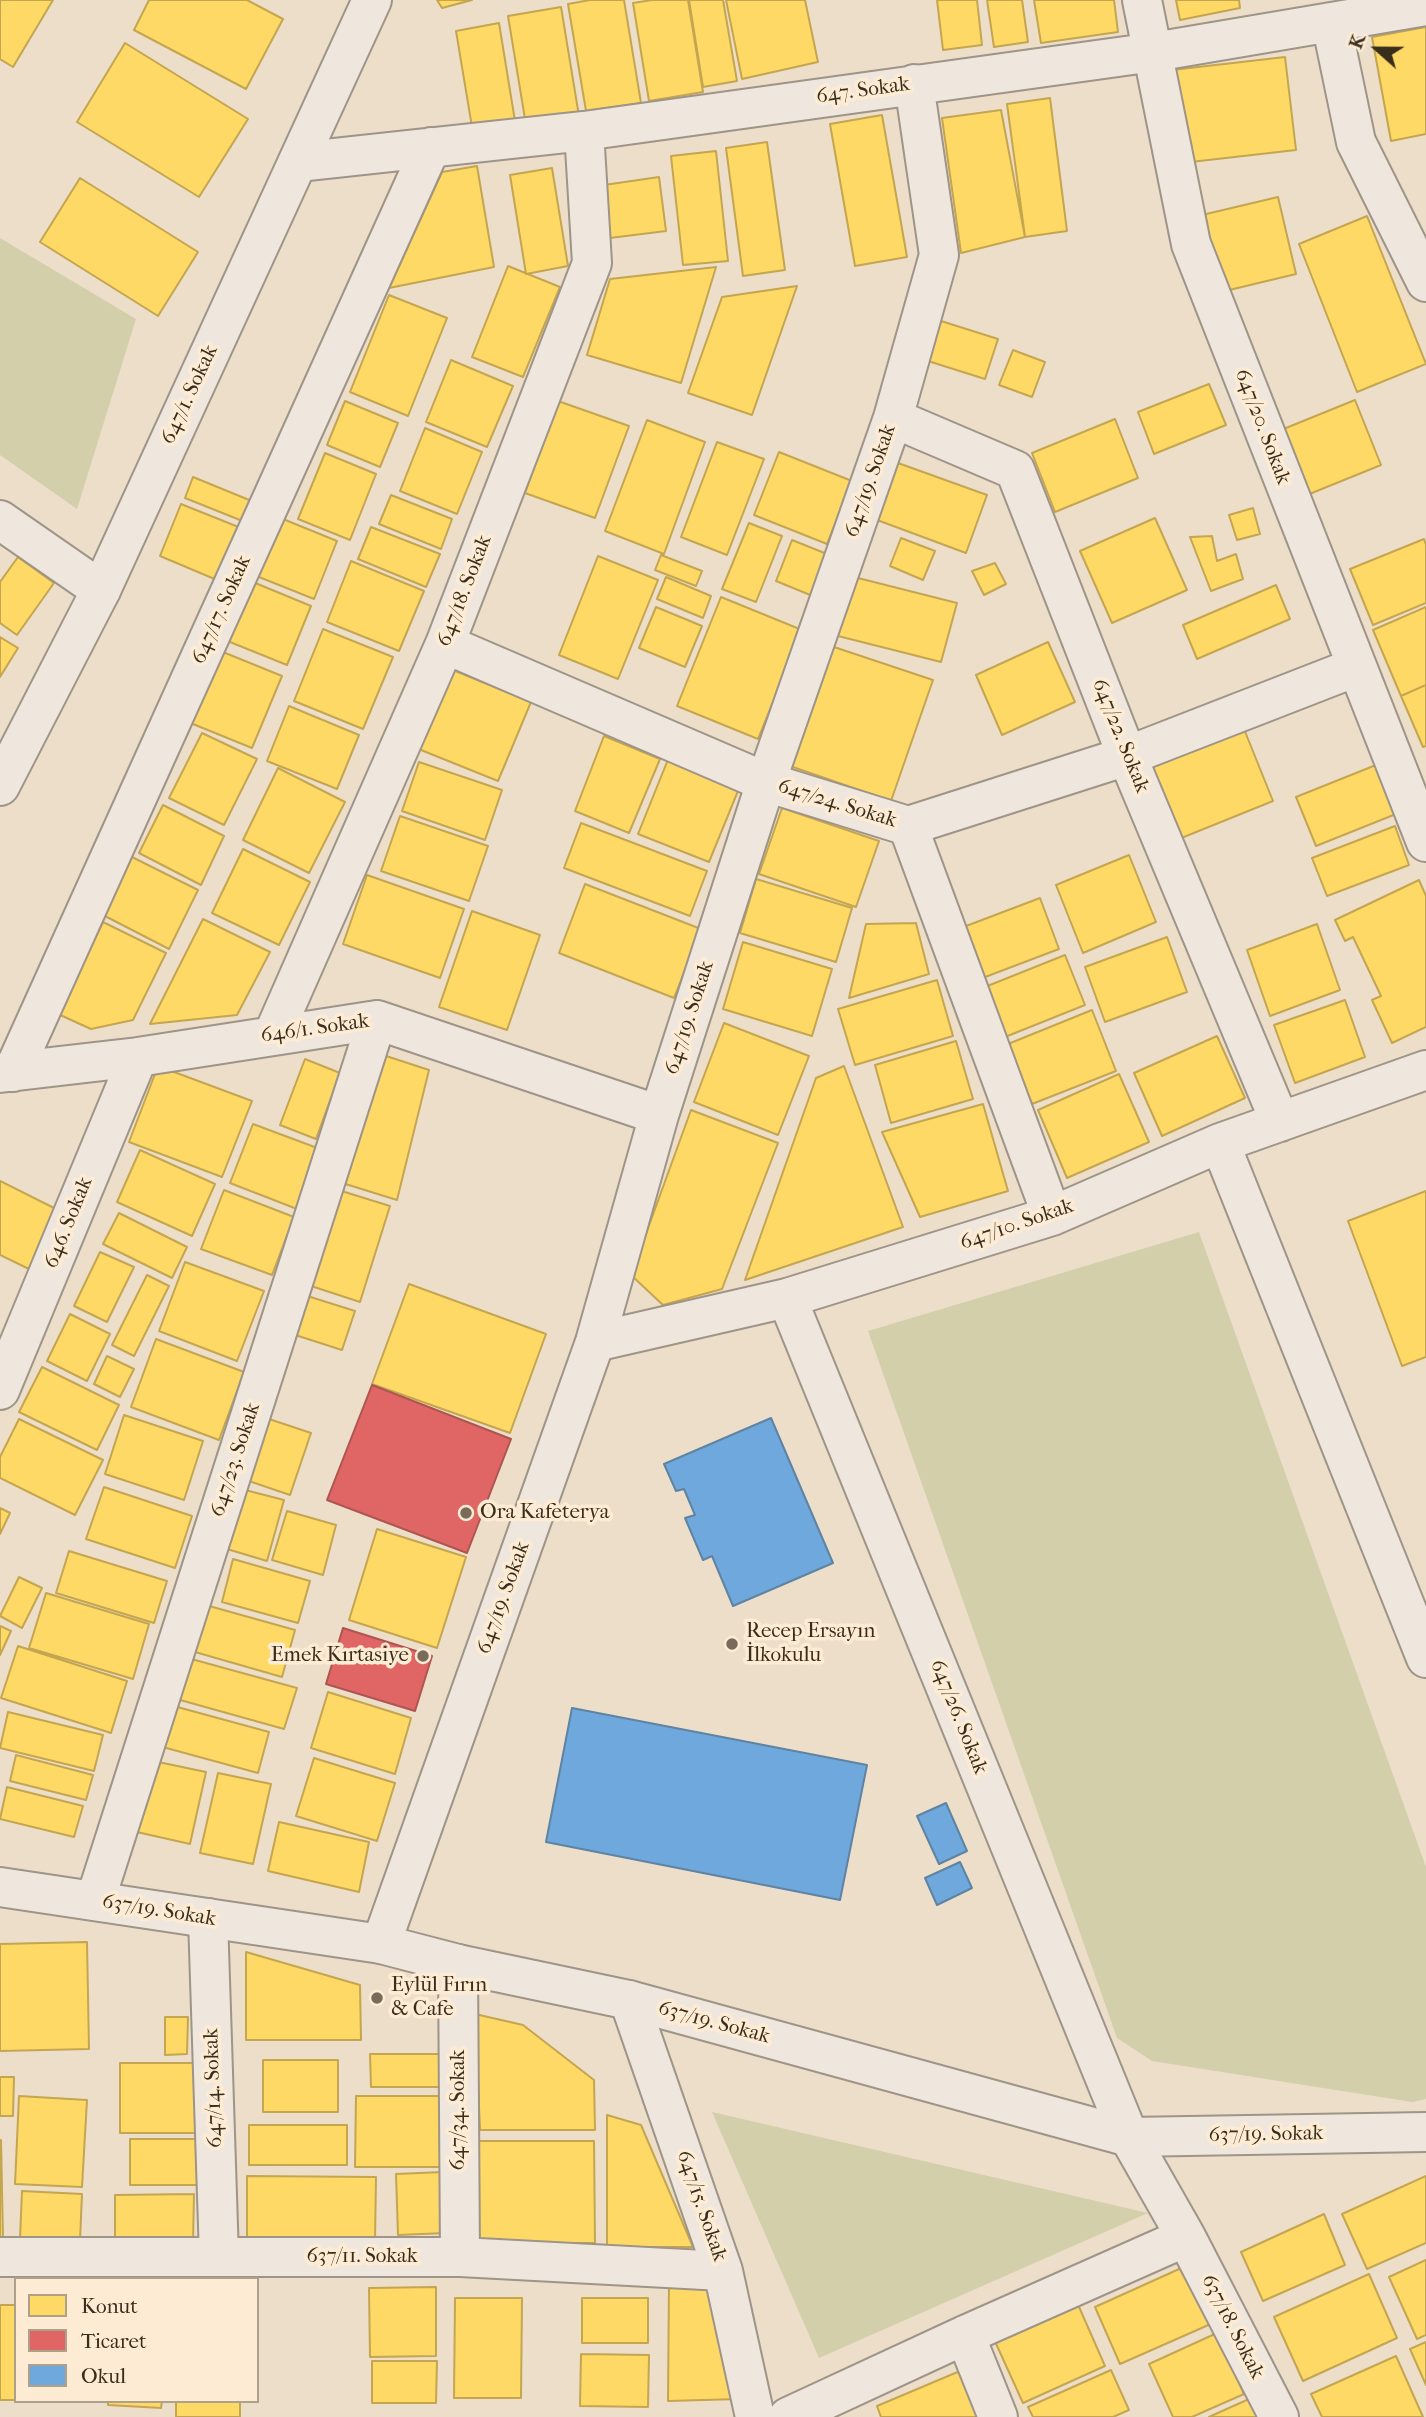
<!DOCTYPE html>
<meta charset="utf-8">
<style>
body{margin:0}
#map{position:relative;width:1426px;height:2417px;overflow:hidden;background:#eddeca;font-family:"IM FELL French Canon",serif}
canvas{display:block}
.legend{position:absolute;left:14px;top:2277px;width:245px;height:126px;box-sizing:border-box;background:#fdecd3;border:2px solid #afa08a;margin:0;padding:9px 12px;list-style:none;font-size:21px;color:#392d1c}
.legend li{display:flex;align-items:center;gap:14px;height:35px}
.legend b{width:35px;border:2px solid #afa08a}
.north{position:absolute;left:1342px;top:14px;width:70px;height:70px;-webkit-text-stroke:5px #fdecd3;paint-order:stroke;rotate:291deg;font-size:19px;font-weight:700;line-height:28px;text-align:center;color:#392d1c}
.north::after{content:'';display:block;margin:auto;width:24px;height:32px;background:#392d1c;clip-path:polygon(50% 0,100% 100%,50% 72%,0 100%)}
</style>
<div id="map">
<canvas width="1426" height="2417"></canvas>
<ul class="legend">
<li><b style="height:19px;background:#ffd966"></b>Konut</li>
<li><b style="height:19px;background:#e06666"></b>Ticaret</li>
<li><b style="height:19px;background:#6fa8dc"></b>Okul</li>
</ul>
<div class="north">K</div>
</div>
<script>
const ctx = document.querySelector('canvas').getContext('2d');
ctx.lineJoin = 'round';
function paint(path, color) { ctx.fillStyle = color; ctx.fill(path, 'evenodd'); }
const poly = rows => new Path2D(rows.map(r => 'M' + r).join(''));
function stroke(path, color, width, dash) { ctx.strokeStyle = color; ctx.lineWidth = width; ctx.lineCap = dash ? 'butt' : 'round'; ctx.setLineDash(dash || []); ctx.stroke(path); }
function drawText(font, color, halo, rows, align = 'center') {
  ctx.font = font + ' "IM FELL French Canon",serif'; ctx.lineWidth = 7; ctx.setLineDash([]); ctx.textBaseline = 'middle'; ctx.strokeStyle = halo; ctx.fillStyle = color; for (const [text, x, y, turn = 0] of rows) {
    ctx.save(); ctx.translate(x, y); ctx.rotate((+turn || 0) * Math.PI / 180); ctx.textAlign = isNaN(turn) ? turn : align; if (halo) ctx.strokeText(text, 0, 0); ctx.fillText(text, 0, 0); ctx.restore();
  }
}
const green = poly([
 [0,238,136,319,77,509,0,455],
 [1199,1232,1426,1867,1426,2099,1412,2102,1152,2061,1117,2038,868,1331],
 [712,2112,1148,2213,819,2358]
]);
const homes = poly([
 [0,0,53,0,13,67,0,59,0,0],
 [149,0,247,0,283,19,246,89,134,30,149,0],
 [437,0,472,0,442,8,437,0],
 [590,0,624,0,641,103,586,111,568,4,590,0],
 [652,0,688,0,703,92,649,101,633,3,652,0],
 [689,0,723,0,737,81,703,87,689,0],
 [726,0,805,0,818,62,742,79,726,0],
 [937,0,977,0,982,45,943,50,937,0],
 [987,0,1022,0,1028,42,994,47,987,0],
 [1034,0,1114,0,1118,32,1041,43,1034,0],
 [1176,0,1239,0,1240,8,1180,20,1176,0],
 [561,7,579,116,526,125,508,16,561,7],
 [499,23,515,121,472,127,456,31,499,23],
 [1426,27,1426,134,1391,141,1372,37,1426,27],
 [125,43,248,119,199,197,77,122,125,43],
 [1285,57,1296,150,1182,163,1172,70,1285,57],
 [1050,98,1067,231,1025,237,1007,104,1050,98],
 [1001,110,1025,237,961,253,942,118,1001,110],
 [882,115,907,257,855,266,830,124,882,115],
 [767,142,785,270,743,276,726,148,767,142],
 [716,151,728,261,683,265,671,156,716,151],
 [477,166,494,267,389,288,442,172,477,166],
 [552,168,568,266,526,274,510,175,552,168],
 [659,177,666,231,610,238,604,185,659,177],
 [80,178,198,252,158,316,40,242,80,178],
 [1278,197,1296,274,1221,292,1202,215,1278,197],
 [1367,216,1426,364,1357,392,1299,244,1367,216],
 [508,266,560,287,523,377,472,357,508,266],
 [716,267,681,383,587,355,610,279,716,267],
 [797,286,752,415,688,393,722,297,797,286],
 [389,295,447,318,408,416,350,392,389,295],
 [941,321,998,339,985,379,928,361,941,321],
 [1013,350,1045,362,1032,397,999,385,1013,350],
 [451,360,513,386,487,447,426,422,451,360],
 [1209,384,1226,425,1154,454,1138,412,1209,384],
 [1355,400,1381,465,1307,495,1281,430,1355,400],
 [345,401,398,423,380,467,327,445,345,401],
 [558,401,629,426,595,518,525,493,558,401],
 [1115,419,1138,478,1055,512,1032,453,1115,419],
 [647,420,705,442,664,554,605,531,647,420],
 [425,428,482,452,457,514,400,491,425,428],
 [717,442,764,459,727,555,681,537,717,442],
 [779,452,852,481,827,544,754,515,779,452],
 [325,453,376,474,350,540,298,519,325,453],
 [898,463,987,495,966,553,877,520,898,463],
 [193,477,259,504,250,524,185,498,193,477],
 [391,495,452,519,441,549,379,524,391,495],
 [181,504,246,530,224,583,160,556,181,504],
 [1253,508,1260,534,1237,540,1229,515,1253,508],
 [278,517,337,541,314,599,254,575,278,517],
 [1155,518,1187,590,1112,623,1080,551,1155,518],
 [749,523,782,536,756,602,722,589,749,523],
 [371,527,440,554,426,587,358,559,371,527],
 [1212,536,1217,561,1236,554,1243,579,1211,591,1190,537,1212,536],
 [901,538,935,551,923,580,890,566,901,538],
 [1424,539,1426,545,1426,603,1373,625,1350,569,1424,539],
 [792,540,837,558,820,599,776,581,792,540],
 [661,555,702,571,696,586,655,570,661,555],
 [598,556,658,580,618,679,559,655,598,556],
 [18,557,54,583,17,635,0,623,0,582,18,557],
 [351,561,424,591,399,651,327,622,351,561],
 [995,563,1006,584,984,595,972,571,995,563],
 [850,576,957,603,941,662,834,635,850,576],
 [666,577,711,596,703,618,657,599,666,577],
 [248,580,311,606,287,665,225,640,248,580],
 [1276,585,1290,619,1197,659,1183,625,1276,585],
 [721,597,802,630,758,739,677,706,721,597],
 [656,607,702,626,685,667,639,648,656,607],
 [1426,607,1426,685,1401,696,1373,630,1426,607],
 [323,629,393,657,363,729,294,701,323,629],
 [0,637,18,648,0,677,0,637],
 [1048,642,1075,702,1002,735,976,675,1048,642],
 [831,646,933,680,891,801,790,766,831,646],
 [218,650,282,676,252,748,188,722,218,650],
 [448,668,531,702,498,781,416,748,448,668],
 [1426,685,1426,746,1423,747,1401,696,1426,685],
 [289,706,359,735,337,789,267,761,289,706],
 [1244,729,1273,801,1169,843,1141,772,1244,729],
 [202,733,257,759,224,825,169,798,202,733],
 [604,736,660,759,629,833,575,811,604,736],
 [669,757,740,786,709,862,638,834,669,757],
 [419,762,502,790,485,840,402,811,419,762],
 [1376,765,1396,814,1316,846,1296,797,1376,765],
 [278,768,345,802,309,873,243,840,278,768],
 [163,805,224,836,201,885,139,853,163,805],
 [782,808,879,841,856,907,759,874,782,808],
 [400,816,488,846,469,901,381,871,400,816],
 [581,823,707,871,690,916,564,868,581,823],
 [1395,826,1409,865,1327,896,1312,858,1395,826],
 [243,849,310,882,279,945,212,913,243,849],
 [1129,855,1156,922,1083,953,1056,885,1129,855],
 [132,857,198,890,169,949,103,915,132,857],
 [367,875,464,909,440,978,343,944,367,875],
 [756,879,852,908,836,962,740,933,756,879],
 [1419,880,1426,896,1426,1027,1392,1043,1372,1000,1381,996,1353,937,1345,941,1335,920,1419,880],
 [585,884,701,929,674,998,559,953,585,884],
 [1040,898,1059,949,972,982,953,931,1040,898],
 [472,911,540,935,507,1030,439,1007,472,911],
 [203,919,270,952,237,1015,150,1024,203,919],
 [103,922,166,953,133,1020,91,1029,58,1014,103,922],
 [916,923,929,974,849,998,866,924,916,923],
 [1317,924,1340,990,1270,1016,1247,950,1317,924],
 [1167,937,1187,992,1105,1022,1085,967,1167,937],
 [743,942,832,969,812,1036,723,1009,743,942],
 [1065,955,1085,1005,1005,1037,985,987,1065,955],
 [937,980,953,1036,855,1065,838,1009,937,980],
 [1345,1000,1365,1057,1295,1083,1274,1025,1345,1000],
 [1092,1010,1116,1071,1032,1104,1008,1044,1092,1010],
 [724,1023,809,1056,778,1135,694,1102,724,1023],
 [1217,1036,1245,1098,1162,1136,1134,1073,1217,1036],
 [956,1041,973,1099,891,1123,875,1065,956,1041],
 [380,1054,429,1070,397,1200,339,1182,380,1054],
 [305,1059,340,1073,316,1139,280,1125,305,1059],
 [158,1066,252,1101,222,1177,129,1142,158,1066],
 [844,1066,903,1227,745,1280,816,1078,844,1066],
 [1119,1074,1149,1142,1067,1178,1038,1110,1119,1074],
 [983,1104,1008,1191,920,1217,882,1132,983,1104],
 [691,1110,778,1143,722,1289,663,1305,631,1275,691,1110],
 [253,1124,320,1149,297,1209,230,1183,253,1124],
 [140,1150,215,1184,192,1236,117,1202,140,1150],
 [0,1181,58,1210,29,1269,0,1255,0,1181],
 [335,1189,390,1206,360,1302,305,1284,335,1189],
 [224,1190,294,1217,272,1275,201,1249,224,1190],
 [1426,1191,1426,1357,1402,1366,1348,1221,1426,1191],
 [119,1213,187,1247,172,1278,103,1244,119,1213],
 [100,1252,134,1267,107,1322,74,1306,100,1252],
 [185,1262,264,1291,237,1361,159,1331,185,1262],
 [147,1275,169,1286,134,1356,112,1345,147,1275],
 [409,1284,546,1334,510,1433,372,1384,409,1284],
 [301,1294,355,1311,342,1350,289,1333,301,1294],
 [70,1314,110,1334,87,1381,47,1361,70,1314],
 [156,1339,244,1372,219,1440,131,1407,156,1339],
 [107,1356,134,1369,120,1397,94,1384,107,1356],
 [42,1367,119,1405,97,1450,19,1412,42,1367],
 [124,1415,203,1441,184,1500,105,1474,124,1415],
 [263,1417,311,1433,290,1495,243,1479,263,1417],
 [19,1419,103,1460,75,1515,0,1478,0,1457,19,1419],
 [104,1487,192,1516,175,1568,86,1539,104,1487],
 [245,1490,284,1500,267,1561,227,1549,245,1490],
 [0,1508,10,1513,0,1534,0,1508],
 [287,1511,336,1525,323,1575,272,1560,287,1511],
 [377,1529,466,1557,437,1648,349,1620,377,1529],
 [69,1551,167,1581,154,1623,56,1593,69,1551],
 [233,1559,310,1581,298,1623,222,1602,233,1559],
 [19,1577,42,1588,22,1628,0,1616,19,1577],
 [46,1593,149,1624,133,1679,29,1648,46,1593],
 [202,1604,295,1630,282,1677,188,1650,202,1604],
 [0,1626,11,1631,0,1655,0,1626],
 [18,1646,127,1681,111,1733,1,1698,18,1646],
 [184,1657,297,1688,284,1729,173,1698,184,1657],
 [328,1692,411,1718,395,1774,311,1748,328,1692],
 [170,1705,269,1732,258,1773,159,1746,170,1705],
 [8,1712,103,1735,94,1771,0,1748,8,1712],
 [16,1755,93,1775,86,1800,10,1781,16,1755],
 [314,1758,395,1783,377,1841,296,1816,314,1758],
 [144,1759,206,1772,190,1844,128,1830,144,1759],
 [218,1773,271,1784,253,1864,200,1853,218,1773],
 [7,1787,83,1806,74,1837,0,1819,7,1787],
 [279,1822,369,1842,359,1892,268,1871,279,1822],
 [87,1942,89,2049,0,2051,0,1944,87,1942],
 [246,1952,360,1985,361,2040,246,2040,246,1952],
 [475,2014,523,2025,594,2080,595,2130,480,2130,475,2014],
 [165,2017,188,2017,187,2054,165,2055,165,2017],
 [370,2054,452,2054,451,2087,371,2087,370,2054],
 [263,2060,338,2060,338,2112,263,2112,263,2060],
 [120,2063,205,2063,204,2133,120,2133,120,2063],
 [0,2077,14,2077,13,2116,0,2116,0,2077],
 [19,2096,87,2100,82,2187,15,2184,19,2096],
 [356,2096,442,2096,442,2167,355,2167,356,2096],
 [607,2115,641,2125,693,2247,607,2247,607,2115],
 [249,2125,347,2125,347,2165,249,2165,249,2125],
 [130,2139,204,2139,205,2185,130,2185,130,2139],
 [0,2140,1,2140,3,2239,0,2239,0,2140],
 [478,2141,594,2141,595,2243,477,2243,478,2141],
 [443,2172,446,2233,398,2235,396,2174,443,2172],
 [247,2176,376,2177,375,2241,247,2241,247,2176],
 [1426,2176,1426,2243,1367,2269,1342,2214,1426,2176],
 [22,2191,82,2194,80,2241,20,2238,22,2191],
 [194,2194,193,2243,115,2243,115,2195,194,2194],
 [1324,2214,1345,2265,1263,2301,1241,2252,1324,2214],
 [1426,2260,1426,2335,1417,2339,1389,2277,1426,2260],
 [1188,2265,1213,2323,1120,2364,1095,2307,1188,2265],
 [716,2273,740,2399,668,2401,669,2283,716,2273],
 [1369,2274,1397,2338,1303,2381,1274,2317,1369,2274],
 [436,2287,436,2356,370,2357,369,2288,436,2287],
 [455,2298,522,2298,521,2398,454,2398,455,2298],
 [582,2298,648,2298,648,2343,582,2343,582,2298],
 [1076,2300,1105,2366,1023,2403,993,2337,1076,2300],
 [0,2305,16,2305,16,2400,0,2400,0,2305],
 [1217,2333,1244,2394,1192,2417,1173,2417,1149,2364,1217,2333],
 [1426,2342,1426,2385,1410,2349,1426,2342],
 [581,2354,649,2355,648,2407,580,2406,581,2354],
 [1396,2356,1423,2417,1322,2417,1311,2394,1396,2356],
 [372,2361,437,2361,436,2403,372,2403,372,2361],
 [1111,2370,1129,2410,1113,2417,1033,2417,1028,2407,1111,2370],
 [960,2371,979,2417,881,2417,877,2406,960,2371],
 [1249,2399,1257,2417,1209,2417,1249,2399],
 [108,2401,162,2401,161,2408,108,2405,108,2401],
 [176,2401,240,2401,240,2417,176,2417,176,2401]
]);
const shops = poly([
 [372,1385,511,1439,467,1553,327,1500,372,1385],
 [343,1628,432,1656,415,1711,326,1684,343,1628]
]);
const schools = poly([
 [771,1418,833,1563,733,1606,712,1556,703,1560,685,1518,695,1515,684,1489,676,1491,664,1464,771,1418],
 [572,1708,867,1765,840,1900,546,1842,572,1708],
 [946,1803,967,1851,939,1864,917,1816,946,1803],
 [960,1862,972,1888,937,1905,925,1878,960,1862]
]);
const minor = poly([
 [1142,0,1191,244,1426,842],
 [1331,22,1356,142,1426,282],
 [298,162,584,131,1154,52,1426,6],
 [893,418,1015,470,1127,756,1280,1122],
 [0,520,101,590],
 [445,644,766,782,908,826,1127,756,1356,667],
 [908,826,1052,1216],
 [273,1035,445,644,592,263,584,131],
 [13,1072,431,147],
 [0,1073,138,1057,377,1020,659,1115],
 [1220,1143,1426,1658],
 [787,1298,1129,2137,1186,2237,965,2335,788,2417],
 [595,1342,787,1298,1052,1216,1220,1143,1426,1070],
 [0,1390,138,1057],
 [95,1901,377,1020],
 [208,1918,219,2257],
 [381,1944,595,1342,659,1115,766,782,893,418,939,255,914,84],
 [458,1964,460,2257],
 [629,2000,723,2271,755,2417],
 [1186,2237,1279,2417],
 [0,2257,460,2257,723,2271],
 [965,2335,998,2417]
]);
const tertiary = poly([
 [0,786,101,590,372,0],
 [0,1887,381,1944,458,1964,629,2000,1129,2137,1426,2132]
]);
const markers = [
 [466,1513,7,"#786b59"],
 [732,1644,7,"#786b59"],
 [423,1656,7,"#786b59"],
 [377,1998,7,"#786b59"]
];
const streetNames = [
 ["647. Sokak",863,91,-8],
 ["647/1. Sokak",190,395,-65],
 ["647/20. Sokak",1262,427,69],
 ["647/19. Sokak",871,481,-71],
 ["647/18. Sokak",465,591,-69],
 ["647/17. Sokak",222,610,-66],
 ["647/22. Sokak",1120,736,68],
 ["647/24. Sokak",837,804,17],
 ["647/19. Sokak",690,1018,-72],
 ["646/1. Sokak",315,1029,-8],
 ["646. Sokak",69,1223,-68],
 ["647/10. Sokak",1017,1225,-19],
 ["647/23. Sokak",236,1460,-72],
 ["647/19. Sokak",504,1598,-70],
 ["647/26. Sokak",958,1717,68],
 ["637/19. Sokak",159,1911,9],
 ["637/19. Sokak",714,2023,15],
 ["647/14. Sokak",214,2088,-92],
 ["647/34. Sokak",459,2110,-90],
 ["637/19. Sokak",1266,2135,-1],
 ["647/15. Sokak",701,2206,71],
 ["637/11. Sokak",362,2257],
 ["637/18. Sokak",1232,2327,63]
];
const poiNames = [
 ["Ora Kafeterya",480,1513],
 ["Recep Ersayın",746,1632],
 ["İlkokulu",746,1656],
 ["Emek Kırtasiye",409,1656,"right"],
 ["Eylül Fırın",391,1986],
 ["& Cafe",391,2010]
];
paint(green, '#d3cfab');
paint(homes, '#ffd966');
stroke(homes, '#c4a550', 2);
paint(shops, '#e06666');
stroke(shops, '#ae5550', 2);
paint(schools, '#6fa8dc');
stroke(schools, '#5f83a2', 2);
stroke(minor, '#9e9487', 42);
stroke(tertiary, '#9e9487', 42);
stroke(minor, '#efe7de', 38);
stroke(tertiary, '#efe7de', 38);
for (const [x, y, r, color] of markers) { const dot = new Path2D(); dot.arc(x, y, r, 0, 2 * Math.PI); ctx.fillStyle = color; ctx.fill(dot); stroke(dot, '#fdecd3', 2.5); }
drawText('21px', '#392d1c', '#fdecd3', streetNames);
drawText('21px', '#392d1c', '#fdecd3', poiNames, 'left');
</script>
